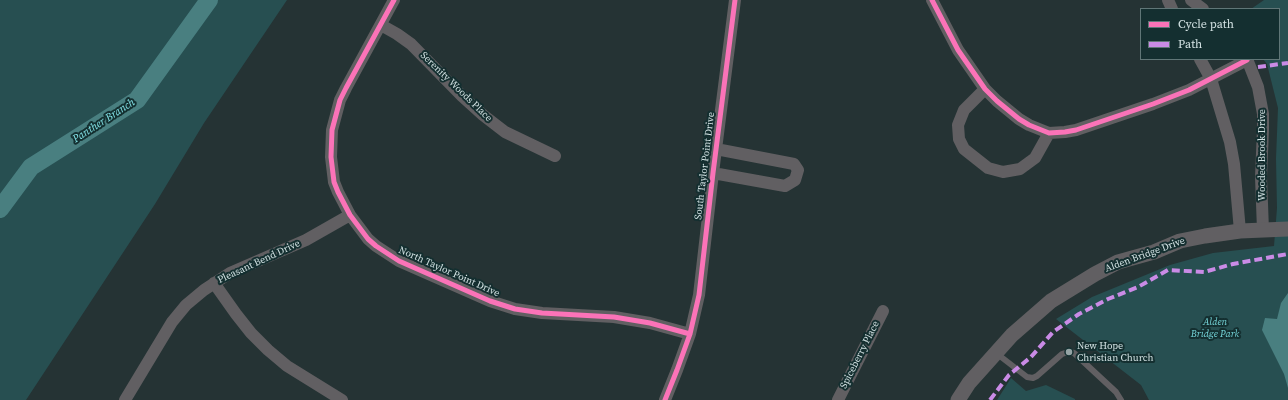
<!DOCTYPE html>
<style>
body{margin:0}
#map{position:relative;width:1288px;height:400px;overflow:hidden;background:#253334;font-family:"Source Serif 4",serif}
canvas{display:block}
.legend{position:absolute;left:1140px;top:8px;width:140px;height:52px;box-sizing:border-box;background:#142f30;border:1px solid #607677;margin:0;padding:5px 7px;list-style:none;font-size:12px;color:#d2e1e2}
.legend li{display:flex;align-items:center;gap:8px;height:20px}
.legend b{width:20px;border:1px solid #607677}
</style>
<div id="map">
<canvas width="1288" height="400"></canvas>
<ul class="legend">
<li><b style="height:5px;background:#fb73b8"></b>Cycle path</li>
<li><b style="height:5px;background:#ca8be6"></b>Path</li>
</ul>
</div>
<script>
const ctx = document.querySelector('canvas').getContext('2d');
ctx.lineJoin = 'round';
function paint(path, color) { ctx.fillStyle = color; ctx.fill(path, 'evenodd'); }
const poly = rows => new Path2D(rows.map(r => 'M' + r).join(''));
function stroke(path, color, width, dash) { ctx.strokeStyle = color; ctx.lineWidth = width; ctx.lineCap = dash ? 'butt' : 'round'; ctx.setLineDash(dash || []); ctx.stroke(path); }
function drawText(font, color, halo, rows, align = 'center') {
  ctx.font = font + ' "Source Serif 4",serif'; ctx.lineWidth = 4; ctx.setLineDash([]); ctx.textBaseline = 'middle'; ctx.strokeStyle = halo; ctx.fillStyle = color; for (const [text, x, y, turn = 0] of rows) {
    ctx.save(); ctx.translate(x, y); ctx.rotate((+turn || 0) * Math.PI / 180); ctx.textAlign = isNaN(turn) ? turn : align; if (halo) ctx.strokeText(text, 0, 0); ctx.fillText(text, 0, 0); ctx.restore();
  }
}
const green = poly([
 [0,0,287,0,204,123,155,204,26,400,0,400],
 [1264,0,1288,0,1288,400,1149,400,1141,385,1056,319,1092,297,1170,265,1213,253,1274,246,1277,208,1276,159,1278,108,1267,64,1263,59,1279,59,1279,9,1251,9],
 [1011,378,1026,391,1046,385,1075,399,1075,400,997,400]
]);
const water = poly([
 [1288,293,1288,388,1284,374,1262,330,1265,318,1277,319,1281,303]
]);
const river = poly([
 [0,209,31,167,137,100,209,0]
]);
const service = poly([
 [996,353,1027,377,1033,378,1037,376,1062,354,1068,352,1074,353,1116,392,1121,400]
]);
const minor = poly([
 [394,0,346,88,340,100,332,130,331,157,334,182,338,192,350,215,368,239,376,246,399,261,490,301,515,309,542,313,614,317,650,323,690,334],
 [932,0,958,50,985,89,997,101,1019,119,1029,125,1049,133,1065,132,1076,130,1153,104,1189,90,1247,60],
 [1168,0,1172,9],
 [1191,0,1203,9],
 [381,25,397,34,411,44,462,96,483,115,505,132,555,156],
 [1200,59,1211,79,1230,142,1234,164,1240,231],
 [1247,59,1258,87,1263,114,1263,129,1261,177,1263,230],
 [985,89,964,110,958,125,959,139,964,149,988,168,1003,172,1020,169,1035,158,1049,133],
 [713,173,785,186,795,180,798,170,794,164,716,149],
 [214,283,236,314,251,333,268,350,287,366,342,400],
 [125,400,172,322,186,305,204,290,230,273,306,240,350,215],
 [665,400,677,370,690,334,699,295,713,173,735,0],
 [838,400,883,311]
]);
const tertiary = poly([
 [958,400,969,383,1012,335,1051,301,1095,274,1118,262,1154,252,1180,241,1205,236,1240,231,1288,229]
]);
const quiet = poly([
 [1258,67,1288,63],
 [990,400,1009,375,1031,357,1053,332,1079,314,1108,299,1138,287,1168,270,1204,272,1233,264,1288,254]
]);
const cycleway = poly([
 [394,0,346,88,340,100,332,130,331,157,334,182,338,192,350,215,368,239,376,246,399,261,490,301,515,309,542,313,614,317,650,323,690,334],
 [932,0,958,50,985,89,997,101,1019,119,1029,125,1049,133,1065,132,1076,130,1153,104,1189,90,1247,60],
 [665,400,677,370,690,334,699,295,713,173,735,0]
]);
const markers = [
 [1069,352,4,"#95a4a5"]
];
const streetNames = [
 ["Serenity Woods Place",456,87,44],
 ["Wooded Brook Drive",1262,155,-90],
 ["South Taylor Point Drive",705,166,-83],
 ["Alden Bridge Drive",1145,255,-20],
 ["Pleasant Bend Drive",259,262,-25],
 ["North Taylor Point Drive",449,272,24],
 ["Spiceberry Place",860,355,-63]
];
const parkNames = [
 ["Alden",1215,322],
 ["Bridge Park",1215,334]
];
const poiNames = [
 ["New Hope",1077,346],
 ["Christian Church",1077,358]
];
const waterNames = [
 ["Panther Branch",104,121,-33]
];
paint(green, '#274f51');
paint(water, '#497f80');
stroke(river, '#497f80', 18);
stroke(service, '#615f62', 6);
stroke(minor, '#615f62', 12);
stroke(tertiary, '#615f62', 15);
stroke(quiet, '#ca8be6', 4, [8, 4]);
stroke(cycleway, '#fb73b8', 5);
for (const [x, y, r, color] of markers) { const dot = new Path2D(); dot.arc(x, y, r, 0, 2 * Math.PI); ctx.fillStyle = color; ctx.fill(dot); stroke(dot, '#142f30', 1.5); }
drawText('10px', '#d2e1e2', '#142f30', streetNames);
drawText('italic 10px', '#74d3d7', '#142f30', parkNames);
drawText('10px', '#d2e1e2', '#142f30', poiNames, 'left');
drawText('italic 11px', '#82e1e5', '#142f30', waterNames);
</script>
